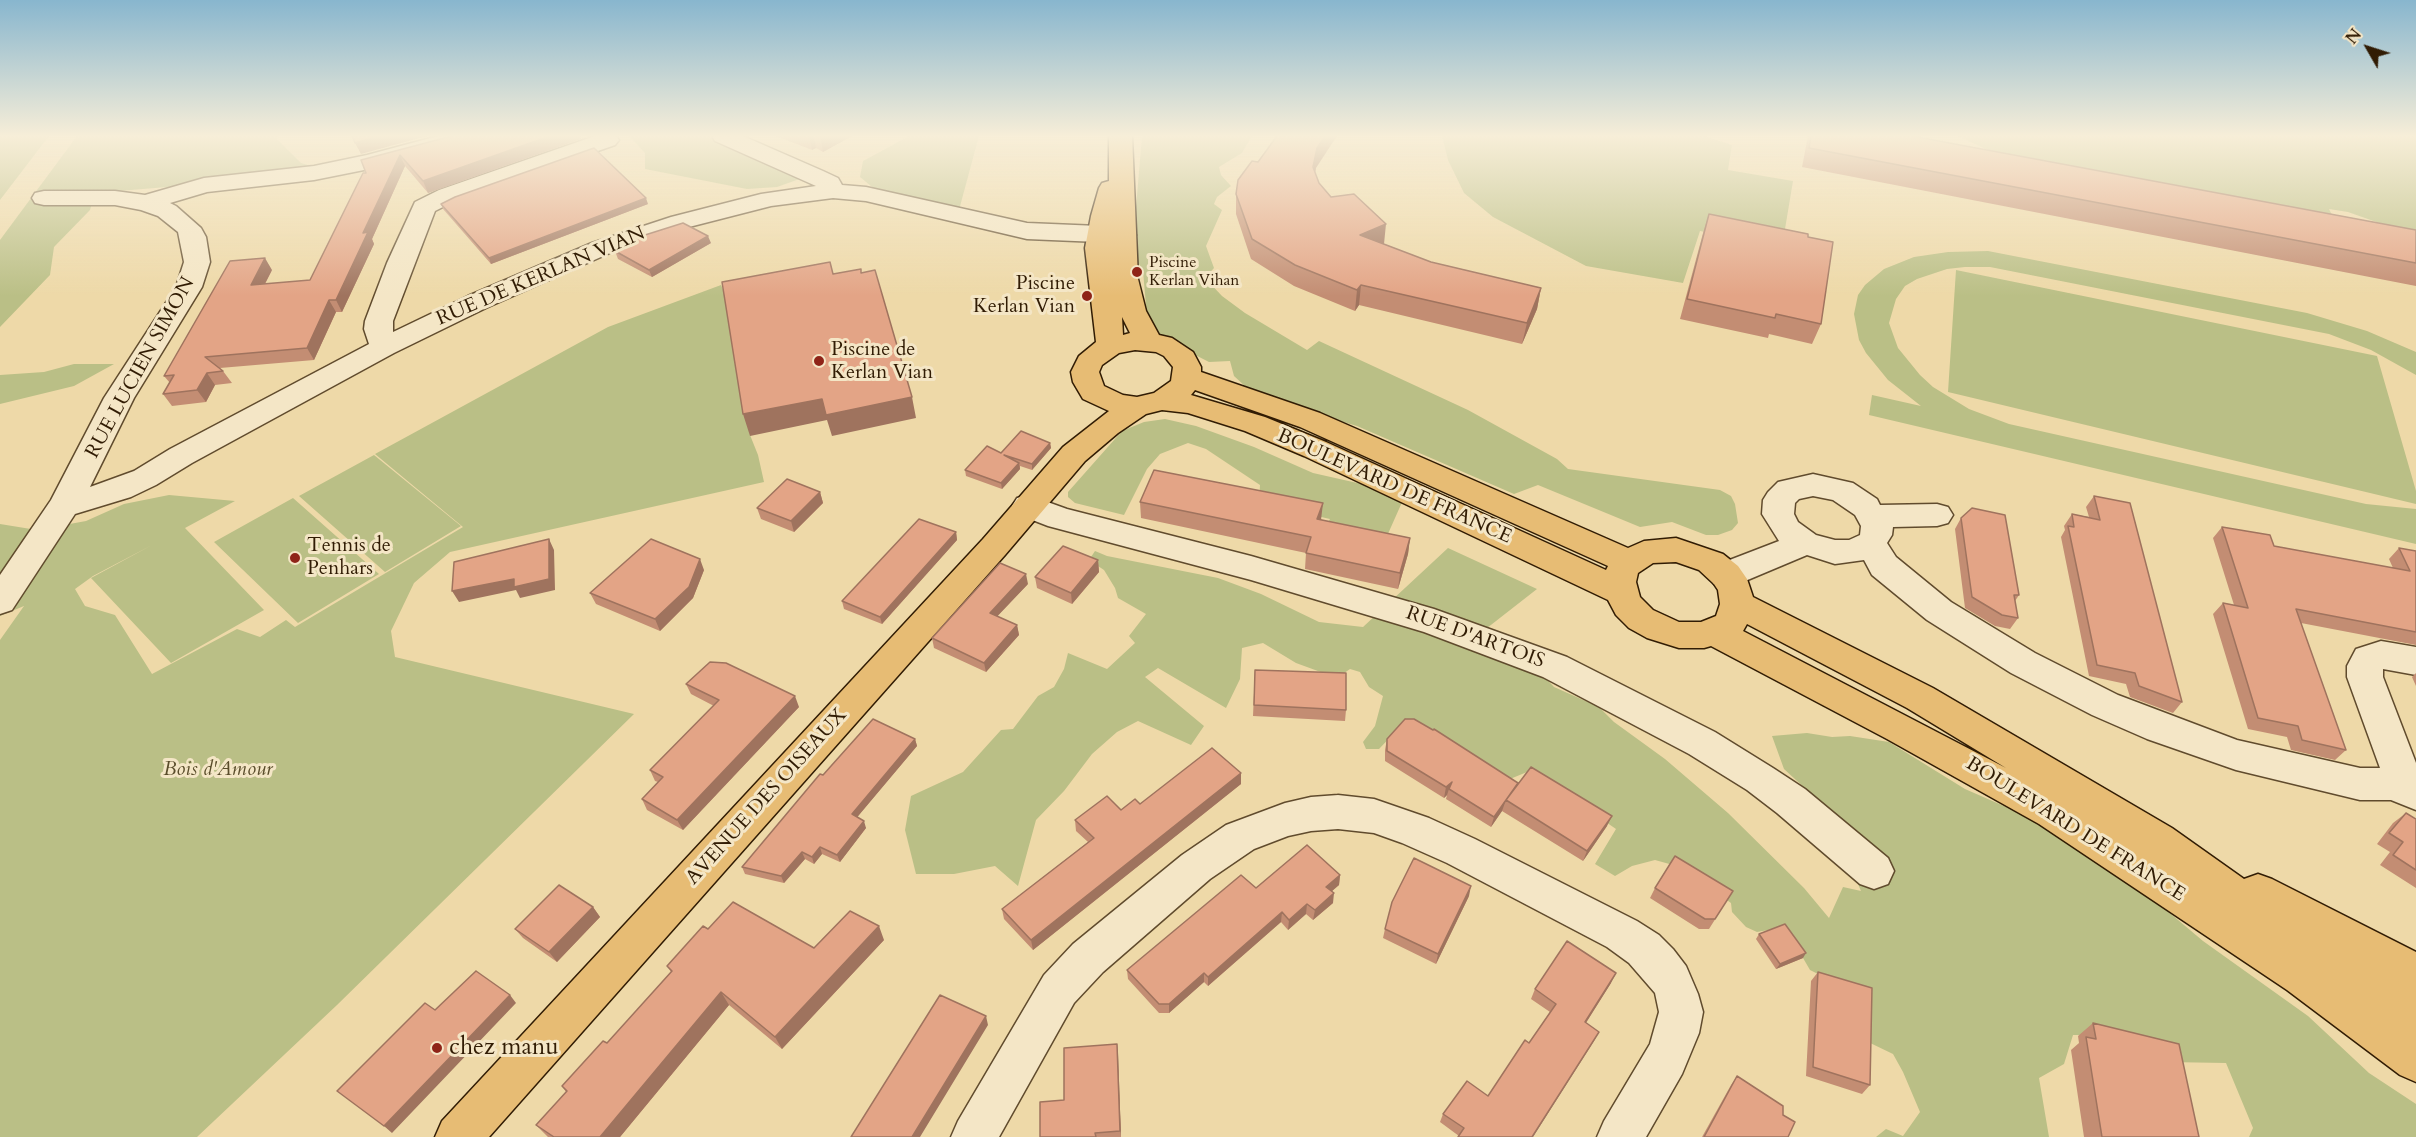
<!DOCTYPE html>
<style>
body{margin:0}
#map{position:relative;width:2416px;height:1137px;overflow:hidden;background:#eed9a8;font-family:Cardo,serif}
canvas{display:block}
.north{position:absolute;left:2338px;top:18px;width:60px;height:60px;-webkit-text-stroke:4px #f4e6c6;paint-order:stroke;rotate:309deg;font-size:16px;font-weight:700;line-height:24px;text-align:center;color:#311c04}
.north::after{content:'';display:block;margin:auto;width:21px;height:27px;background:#311c04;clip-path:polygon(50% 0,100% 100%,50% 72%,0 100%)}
</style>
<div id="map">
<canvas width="2416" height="1137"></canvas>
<div class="north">N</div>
</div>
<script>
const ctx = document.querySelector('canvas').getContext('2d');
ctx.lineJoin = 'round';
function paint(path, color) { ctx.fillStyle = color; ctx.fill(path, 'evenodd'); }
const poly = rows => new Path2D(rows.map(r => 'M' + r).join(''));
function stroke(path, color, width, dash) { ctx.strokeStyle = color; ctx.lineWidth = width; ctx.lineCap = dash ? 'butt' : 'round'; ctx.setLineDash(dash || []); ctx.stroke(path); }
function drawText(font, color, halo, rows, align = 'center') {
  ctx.font = font + ' Cardo,serif'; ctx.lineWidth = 6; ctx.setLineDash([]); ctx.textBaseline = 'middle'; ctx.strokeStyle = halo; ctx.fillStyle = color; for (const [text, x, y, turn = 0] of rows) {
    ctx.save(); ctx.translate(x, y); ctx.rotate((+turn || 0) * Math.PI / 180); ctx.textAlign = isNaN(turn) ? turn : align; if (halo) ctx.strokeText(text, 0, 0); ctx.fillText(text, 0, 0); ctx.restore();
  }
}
const green = poly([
 [0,136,49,136,0,200],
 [77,136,278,136,277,139,301,163,311,166,345,161,440,136,383,169,95,193,90,210,54,247,50,275,0,327,0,240],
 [629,136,728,136,808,176,777,187,747,189,645,169,645,153],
 [909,136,979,136,959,210,877,191,860,177,863,161],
 [1142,136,1252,136,1242,153,1219,167,1221,175,1231,186,1217,197,1214,204,1222,210,1206,246,1214,268,1205,278,1222,296,1245,313,1307,350,1319,341,1468,410,1557,459,1568,469,1720,490,1731,496,1735,504,1738,523,1732,530,1718,535,1706,535,1672,522,1640,527,1538,485,1514,494,1357,426,1309,412,1247,388,1234,376,1230,361,1209,362,1154,334,1147,317,1143,271,1136,259,1135,219],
 [1442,136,1704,136,1732,145,1728,170,1793,181,1782,247,1700,231,1683,283,1586,266,1493,217,1464,193,1448,160],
 [1958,136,2416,136,2416,236,2348,212,2329,209,2333,217,2003,157],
 [1988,251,2307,313,2367,331,2416,352,2416,375,2371,350,2329,334,1990,267,1965,267,1947,269,1917,279,1905,286,1896,299,1889,323,1898,348,1920,375,1933,387,1969,409,2009,424,2366,504,2416,509,2416,544,1869,415,1872,395,1921,406,1888,380,1866,353,1859,340,1854,314,1858,295,1865,285,1884,269,1914,257,1948,252],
 [1956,270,2377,356,2416,491,2416,504,1948,392],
 [721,285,729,303,750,435,758,455,764,482,450,552,414,583,391,631,395,657,634,714,337,1005,197,1137,0,1137,0,640,24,606,0,616,0,524,37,530,86,521,124,504,169,495,235,501,185,528,264,610,171,663,91,578,152,545,93,576,75,589,85,606,115,615,152,674,237,629,260,637,286,620,295,627,463,527,375,454,608,327],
 [74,364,114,364,74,386,0,404,0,375,44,372],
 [1165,419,1196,426,1254,447,1313,473,1384,489,1403,500,1383,545,1321,534,1330,519,1259,503,1260,485,1206,449,1188,443,1160,454,1147,469,1124,515,1075,503,1068,497,1068,492,1122,431,1144,422],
 [374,455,461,526,385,572,299,496],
 [293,498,379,574,298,623,214,542],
 [1448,548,1537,589,1464,646,1490,658,1536,668,1554,687,1599,707,1614,722,1665,759,1728,813,1804,888,1829,918,1843,887,1861,891,1852,870,1846,826,1784,769,1772,736,1807,733,1832,737,1850,736,1889,742,1965,789,2084,841,2203,941,2308,1016,2369,1073,2416,1104,2416,1137,2249,1137,2253,1128,2226,1063,2167,1062,2087,1035,2073,1035,2064,1064,2039,1078,2049,1137,1876,1137,1886,1129,1903,1136,1920,1112,1903,1072,1893,1054,1866,1041,1834,982,1810,970,1785,927,1757,932,1746,927,1732,912,1731,903,1701,882,1691,870,1655,860,1632,866,1615,876,1595,864,1616,829,1571,798,1527,772,1510,779,1401,726,1379,749,1366,749,1363,742,1375,726,1383,696,1369,687,1360,672,1350,669,1337,678,1296,663,1263,643,1242,648,1240,679,1226,708,1158,668,1145,677,1204,726,1191,745,1138,721,1117,732,1092,754,1064,791,1036,820,1018,886,995,866,954,874,916,874,905,830,911,796,963,772,1001,730,1013,729,1038,696,1054,687,1064,669,1068,653,1107,669,1135,643,1129,636,1146,614,1118,598,1115,588,1104,570,1089,560,1095,551,1107,556,1218,578,1261,594,1319,622,1363,627]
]);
const minor = poly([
 [438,136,477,136,474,141,369,169,314,180,207,192,170,203,176,206,201,228,206,237,210,262,202,287,134,398,90,487,134,471,170,449,369,344,364,329,365,321,387,263,415,202,439,190,595,136,616,136,619,140,615,145,457,200,435,211,393,321,393,332,468,296,592,243,671,217,761,194,816,186,715,141,712,136,743,136,823,171,838,178,842,185,866,187,1027,223,1123,227,1132,230,1136,235,1132,240,1123,243,1027,239,866,201,833,198,771,206,689,227,610,253,486,308,394,353,192,463,156,485,131,497,75,514,12,610,0,614,0,575,51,500,104,398,176,287,184,262,178,232,158,216,141,210,115,205,44,205,35,203,32,198,35,193,44,191,115,191,145,195,204,178,314,166,367,155,438,136],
 [1813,474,1853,483,1877,499,1880,505,1937,504,1948,507,1953,515,1948,523,1937,526,1893,527,1892,535,1887,543,1896,557,1951,602,2035,653,2118,695,2237,740,2360,768,2380,768,2347,677,2347,666,2356,649,2381,641,2416,647,2416,675,2383,669,2383,677,2416,763,2416,810,2391,800,2360,800,2236,770,2147,739,2092,715,2011,673,1927,620,1872,575,1864,560,1835,564,1807,555,1738,584,1726,587,1714,584,1709,575,1714,566,1779,541,1762,514,1763,500,1768,492,1778,482,1813,474],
 [1813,496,1833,500,1855,515,1861,526,1860,535,1849,540,1835,540,1816,535,1798,522,1794,514,1795,503,1799,499,1813,496],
 [1028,495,1067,509,1251,556,1434,609,1567,657,1715,732,1773,768,1805,789,1888,858,1894,871,1888,884,1874,889,1860,884,1777,813,1747,790,1689,754,1543,677,1424,632,1251,580,1048,526,1017,514,1012,506,1017,498,1028,495],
 [1338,795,1374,799,1429,818,1475,839,1637,921,1659,935,1673,949,1686,966,1698,994,1703,1012,1699,1033,1682,1074,1646,1137,1597,1137,1604,1121,1650,1044,1659,1012,1655,993,1629,963,1607,947,1447,863,1402,843,1374,833,1338,829,1311,831,1288,836,1254,849,1210,879,1103,972,1074,1003,999,1137,951,1137,958,1121,1044,975,1073,944,1182,855,1226,825,1285,803,1311,797,1338,795]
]);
const major = poly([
 [1109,136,1132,136,1138,279,1146,311,1159,335,1172,338,1193,352,1201,367,1201,372,1320,413,1628,548,1644,541,1676,538,1723,554,1738,566,1747,579,1753,597,1933,688,2172,828,2244,879,2258,874,2272,879,2416,952,2416,1082,2400,1075,2287,990,2039,824,1887,739,1711,646,1704,648,1679,648,1647,638,1629,628,1616,615,1608,600,1304,456,1245,431,1188,413,1162,410,1146,414,1118,433,1085,461,1005,555,489,1137,435,1137,442,1121,983,539,1063,447,1109,411,1083,399,1073,382,1071,372,1079,356,1096,342,1085,248,1091,216,1099,188,1102,183,1109,181,1109,136],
 [1122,317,1130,333,1123,335,1122,317],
 [1135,350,1156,352,1164,356,1173,367,1171,381,1154,393,1137,397,1123,395,1104,386,1099,372,1102,365,1119,353,1135,350],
 [1195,390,1300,427,1608,566,1606,570,1326,442,1265,417,1191,395,1195,390],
 [1676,562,1699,570,1714,584,1718,590,1720,604,1716,616,1701,622,1679,622,1653,610,1640,597,1636,582,1638,573,1653,563,1676,562],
 [1747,624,1907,708,2006,768,1743,631,1747,624]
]);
const wall = poly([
 [452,136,580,136,581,139,428,193,405,166,372,239,374,244,342,312,336,312,314,360,220,368,223,371,232,383,215,385,206,402,172,406,163,394,170,383,164,376,272,270,265,284,310,280,366,173,361,160],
 [776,136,852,136,823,152,816,148,812,150],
 [1808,136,1912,136,2416,230,2416,286,1802,167],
 [1258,162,1316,168,1315,172,1319,183,1331,197,1384,244,1431,262,1541,288,1537,309,1522,344,1359,305,1355,311,1294,286,1251,259,1236,214,1236,194],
 [441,204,648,204,491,264,443,209],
 [1709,214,1821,324,1812,344,1769,334,1768,338,1680,319,1703,233],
 [711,243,652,277,618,259,615,251],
 [1050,443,1051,448,1032,470,1020,466,1020,469,1002,489,966,476,965,470,1001,453],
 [820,492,823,503,794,532,761,519,757,508],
 [2094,496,2182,702,2173,713,2130,697,2126,684,2089,676,2061,537,2065,530,2064,526,2072,514,2089,517,2086,507],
 [1140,502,1321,520,1410,538,1408,554,1398,589,1305,569,1306,553,1141,518],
 [1961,518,2019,595,2015,601,2018,618,2010,629,1995,626,1965,608,1955,529],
 [2222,527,2274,546,2393,568,2389,559,2399,548,2416,551,2416,645,2301,623,2346,750,2335,760,2291,750,2287,737,2248,729,2213,614,2223,603,2234,605,2213,538],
 [956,532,957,540,882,624,844,609,842,601],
 [1098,560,1099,572,1072,604,1037,588,1035,577],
 [704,570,693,598,660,631,596,604,590,593],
 [1028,584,997,616,1017,625,1019,635,986,672,934,648,932,638],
 [1255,670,1346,710,1345,721,1253,716],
 [2416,673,2416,686,2412,677],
 [686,684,799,707,683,830,647,810,642,799,658,782,655,781,650,770,714,706,691,694],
 [915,739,917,746,857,817,866,828,840,862,822,854,814,864,805,859,784,883,745,874,742,867,823,775],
 [1387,739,1518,783,1607,826,1583,861,1502,811,1491,827,1446,799,1447,795,1444,798,1385,761,1385,750],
 [1241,773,1241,784,1033,950,1004,919,1002,909,1088,842,1076,831,1075,820,1121,810],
 [2406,813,2416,819,2416,888,2380,865,2390,852,2377,844,2393,823],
 [1340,875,1339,885,1332,891,1333,903,1313,920,1306,914,1288,930,1281,922,1208,986,1204,982,1169,1013,1159,1013,1128,979,1127,970,1256,888],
 [1655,888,1733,891,1709,929,1699,929,1650,898],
 [1469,896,1436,964,1383,938,1385,929],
 [593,907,600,917,557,962,523,938,515,929],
 [708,929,814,948,884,940,782,1049,729,1005,620,1137,548,1137,536,1125,566,1092,562,1086,607,1043,671,972,667,966],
 [1759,934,1803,958,1776,969,1756,939],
 [1818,972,1870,1085,1862,1094,1806,1076,1811,981],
 [1611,983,1586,1023,1594,1041,1459,1136,1440,1122,1443,1114,1488,1096,1529,1043,1550,1012,1531,999,1535,989],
 [2093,1023,2199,1137,2084,1137,2071,1050,2079,1043,2078,1036],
 [1117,1044,1121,1137,1040,1137,1064,1100],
 [1737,1076,1783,1115,1788,1137,1702,1137,1731,1085]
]);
const shadedWall = poly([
 [379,136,427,136,361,154,355,143],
 [550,136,580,136,581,139,428,193,423,181],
 [809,136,814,136,816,148,812,150],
 [820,136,852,136,823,152],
 [1325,136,1337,136,1316,168,1312,187,1313,167,1317,148],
 [400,155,405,166,372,239,374,244,342,312,336,300,363,233],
 [646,198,648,204,491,264,489,258],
 [1386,224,1384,244,1360,235],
 [708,236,711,243,652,277,649,270],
 [265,258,272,270,258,297,251,285],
 [1361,285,1359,305,1355,311,1357,290],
 [1541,288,1537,309,1522,344,1527,323],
 [329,300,336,312,314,360,307,348],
 [207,373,215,385,206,402,197,390],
 [912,397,916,418,832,436,827,420,750,436,743,414,822,399],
 [1050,443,1051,448,1032,470,1032,464],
 [1019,463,1020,469,1002,489,1001,483],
 [820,492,823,503,794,532,791,521],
 [1323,503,1321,520,1317,519],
 [956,532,957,540,882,624,880,617],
 [1410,538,1408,554,1398,589,1400,573],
 [549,539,554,550,555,590,520,598,516,590,459,602,452,591],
 [700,559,704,570,693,598,660,631,655,619],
 [1098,560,1099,572,1072,604,1071,593],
 [1026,574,1028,584,991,623,990,613],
 [1017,625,1019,635,986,672,984,663],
 [795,696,799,707,683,830,677,820],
 [915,739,917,746,854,821,852,814],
 [1241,773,1241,784,1033,950,1031,940],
 [1452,782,1449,789,1447,795,1444,798,1446,787],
 [1506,800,1502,811,1491,827,1494,817],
 [1612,816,1607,826,1583,861,1587,851],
 [864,821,866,828,840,862,837,855],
 [820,847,822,854,814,864,812,857],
 [802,852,805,859,784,883,781,876],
 [1340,875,1339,885,1325,897,1326,887],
 [1471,886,1469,896,1436,964,1438,954],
 [1334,893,1333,903,1313,920,1315,910],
 [1307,904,1306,914,1288,930,1289,920],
 [593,907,600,917,557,962,549,952],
 [1282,912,1281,922,1208,986,1208,977],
 [879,926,884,940,782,1049,775,1037],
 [1806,953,1803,958,1776,969,1780,964],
 [1204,973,1204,982,1169,1013,1169,1004],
 [1616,973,1611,983,1580,1032,1585,1022],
 [721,992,729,1005,620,1137,600,1137],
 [510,995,516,1003,392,1133,384,1126],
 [986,1016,988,1025,920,1137,912,1137],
 [1599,1032,1594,1041,1533,1137,1532,1137],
 [1117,1044,1118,1053,1121,1137,1120,1131]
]);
const building = poly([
 [352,136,379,136,355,143,352,136],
 [452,136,550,136,423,181,400,155,363,233,368,232,336,300,329,300,307,348,205,357,223,371,207,373,197,390,163,394,174,375,164,376,230,261,265,258,251,285,310,280,363,173,366,173,361,160,452,136],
 [1277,136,1325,136,1317,148,1313,167,1319,183,1331,197,1354,194,1386,224,1360,235,1431,262,1541,288,1527,323,1361,285,1357,290,1295,265,1252,239,1236,194,1238,180,1252,161,1258,162,1277,136],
 [1811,136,1912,136,2416,230,2416,263,1809,148,1811,136],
 [594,148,646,198,489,258,441,204,455,197,594,148],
 [1709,214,1808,234,1808,237,1833,242,1821,324,1776,314,1775,318,1687,299,1709,214],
 [683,223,708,236,649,270,615,251,645,235,683,223],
 [830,262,833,274,861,269,861,273,875,270,912,397,826,415,822,399,743,414,722,282,830,262],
 [1021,431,1050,443,1032,464,1004,455,1019,463,1001,483,965,470,987,446,1001,453,1021,431],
 [1154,470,1323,503,1317,519,1410,538,1400,573,1306,553,1311,537,1140,502,1154,470],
 [787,479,820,492,791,521,757,508,787,479],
 [2094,496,2130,503,2182,702,2139,686,2135,673,2097,665,2068,526,2074,527,2072,514,2100,520,2094,496],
 [1972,508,2005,515,2019,595,2014,595,2018,618,2002,615,1972,597,1961,518,1972,508],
 [919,519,956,532,880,617,842,601,919,519],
 [2222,527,2270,535,2274,546,2410,571,2399,548,2416,551,2416,632,2296,609,2346,750,2302,740,2298,726,2258,718,2223,603,2248,608,2222,527],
 [549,539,549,579,514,587,514,579,452,591,454,562,549,539],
 [651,539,700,559,689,587,655,619,590,593,651,539],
 [1063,546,1098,560,1071,593,1035,577,1063,546],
 [1000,563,1026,574,990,613,1017,625,984,663,932,638,1000,563],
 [710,662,726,663,795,696,677,820,642,799,663,777,650,770,719,700,686,684,710,662],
 [1255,670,1346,673,1346,710,1254,705,1255,670],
 [873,719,915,739,852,814,864,821,837,855,820,847,812,857,802,852,781,876,742,867,820,774,823,775,873,719],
 [1405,719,1414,719,1433,730,1434,729,1518,783,1494,817,1449,789,1452,782,1446,787,1387,751,1387,739,1405,719],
 [1212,748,1241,773,1031,940,1002,909,1094,838,1075,820,1107,796,1121,810,1135,799,1140,804,1212,748],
 [1531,767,1612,816,1587,851,1506,800,1531,767],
 [2406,813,2416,819,2416,870,2393,855,2403,842,2389,833,2406,813],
 [1307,845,1340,875,1326,887,1334,893,1315,910,1307,904,1289,920,1282,912,1208,977,1204,973,1169,1004,1159,1004,1127,970,1241,875,1256,888,1307,845],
 [1675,856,1733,891,1715,919,1705,919,1655,888,1675,856],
 [1414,858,1471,886,1438,954,1385,929,1392,902,1414,858],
 [559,885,593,907,549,952,515,929,559,885],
 [733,902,814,948,850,911,879,926,775,1037,721,992,600,1137,554,1137,536,1125,567,1091,562,1086,603,1041,607,1043,672,971,667,966,703,926,708,929,733,902],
 [1785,924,1806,953,1780,964,1759,934,1785,924],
 [1567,941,1616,973,1585,1022,1599,1032,1532,1137,1458,1137,1464,1128,1443,1114,1467,1081,1488,1096,1525,1040,1529,1043,1556,1004,1535,989,1567,941],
 [476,971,510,995,384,1126,337,1091,425,1003,435,1010,476,971],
 [1818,972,1872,988,1870,1085,1813,1067,1818,972],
 [940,995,986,1016,912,1137,851,1137,940,995],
 [2093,1023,2179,1044,2199,1137,2102,1137,2086,1037,2096,1039,2093,1023],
 [1117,1044,1120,1131,1095,1133,1096,1137,1040,1137,1040,1102,1064,1100,1064,1048,1117,1044],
 [1737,1076,1783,1106,1783,1115,1795,1122,1788,1137,1704,1137,1737,1076]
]);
const markers = [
 [1137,272,6,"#8f2418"],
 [1087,296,6,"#8f2418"],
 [819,361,6,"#8f2418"],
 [295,558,6,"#8f2418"],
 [437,1048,6,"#8f2418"]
];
const farPoinames = [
 ["Piscine",1149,263],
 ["Kerlan Vihan",1149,281]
];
const streetNames = [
 ["RUE DE KERLAN VIAN",541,277,-23],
 ["RUE LUCIEN SIMON",141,368,-61],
 ["BOULEVARD DE FRANCE",1394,487,24],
 ["RUE D'ARTOIS",1475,638,20],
 ["AVENUE DES OISEAUX",767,797,-48],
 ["BOULEVARD DE FRANCE",2075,830,32]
];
const poiNames = [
 ["Piscine",1075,284,"right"],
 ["Kerlan Vian",1075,307,"right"],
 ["Piscine de",831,350],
 ["Kerlan Vian",831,373],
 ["Tennis de",307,546],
 ["Penhars",307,569]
];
const parkNames = [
 ["Bois d'Amour",218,770]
];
const nearPoinames = [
 ["chez manu",449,1048]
];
paint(green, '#babf86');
stroke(minor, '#604b2d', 3);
stroke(major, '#311c04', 3);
paint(minor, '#f4e6c6');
paint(major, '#e7bc74');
paint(wall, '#c38d73');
paint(shadedWall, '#9f735e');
paint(building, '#e3a486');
stroke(building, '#9f735e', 1.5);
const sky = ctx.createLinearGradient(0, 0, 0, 296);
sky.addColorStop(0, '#88b6ce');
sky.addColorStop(0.46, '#f7eed8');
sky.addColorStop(1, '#f7eed800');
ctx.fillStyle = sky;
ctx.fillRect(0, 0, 2416, 296);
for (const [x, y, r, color] of markers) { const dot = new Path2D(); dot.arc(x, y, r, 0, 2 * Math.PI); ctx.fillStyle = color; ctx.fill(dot); stroke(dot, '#f4e6c6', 2); }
drawText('16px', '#311c04', '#f4e6c6', farPoinames, 'left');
drawText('20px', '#311c04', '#f4e6c6', streetNames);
drawText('20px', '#311c04', '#f4e6c6', poiNames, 'left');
drawText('italic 20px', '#5a4d2b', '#f4e6c6', parkNames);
drawText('24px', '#311c04', '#f4e6c6', nearPoinames, 'left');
</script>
